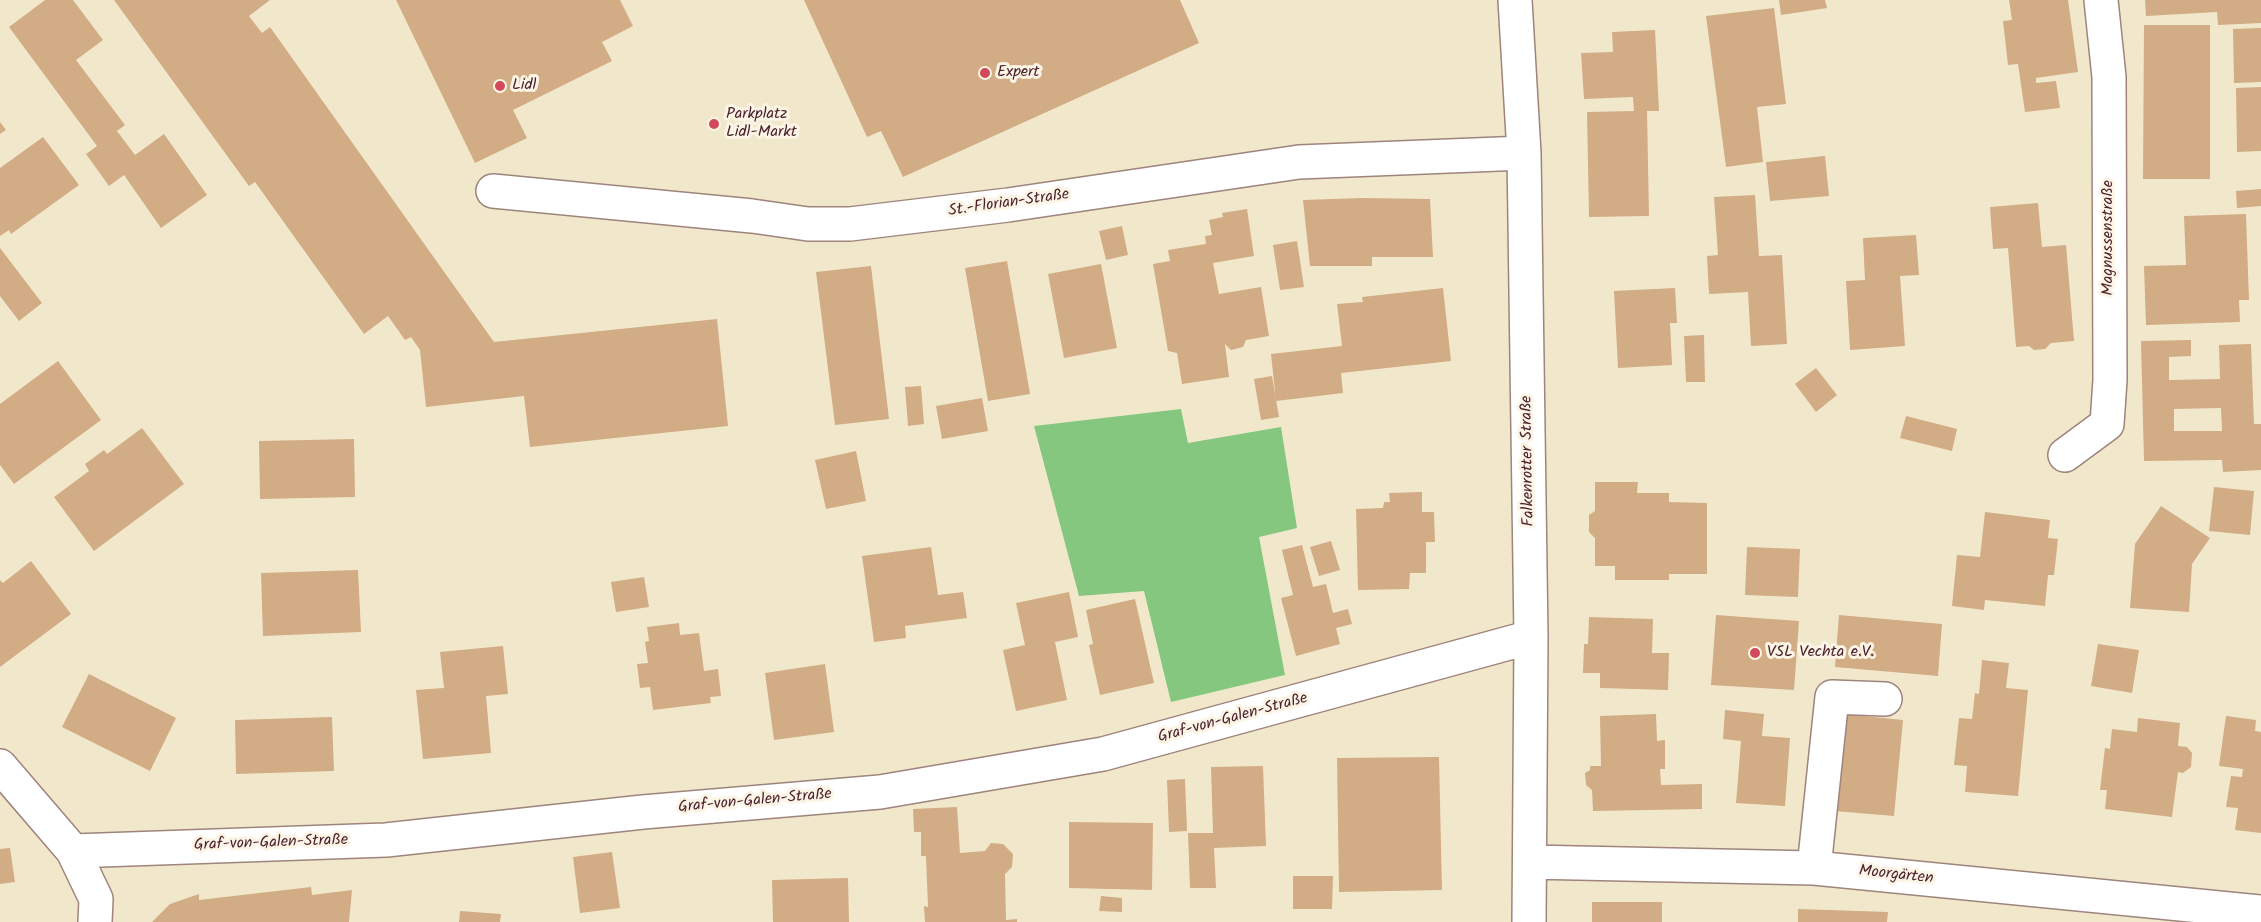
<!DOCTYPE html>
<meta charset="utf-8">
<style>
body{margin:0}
canvas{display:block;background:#f1e8cc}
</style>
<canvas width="2261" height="922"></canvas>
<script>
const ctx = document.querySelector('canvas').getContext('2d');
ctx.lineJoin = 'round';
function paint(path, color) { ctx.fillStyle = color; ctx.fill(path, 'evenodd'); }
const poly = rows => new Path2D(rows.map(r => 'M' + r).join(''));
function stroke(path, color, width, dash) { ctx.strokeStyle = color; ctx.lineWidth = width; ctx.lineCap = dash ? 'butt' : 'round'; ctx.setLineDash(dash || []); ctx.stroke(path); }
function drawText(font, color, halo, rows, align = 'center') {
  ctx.font = font + ' Kalam,sans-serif'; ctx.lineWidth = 6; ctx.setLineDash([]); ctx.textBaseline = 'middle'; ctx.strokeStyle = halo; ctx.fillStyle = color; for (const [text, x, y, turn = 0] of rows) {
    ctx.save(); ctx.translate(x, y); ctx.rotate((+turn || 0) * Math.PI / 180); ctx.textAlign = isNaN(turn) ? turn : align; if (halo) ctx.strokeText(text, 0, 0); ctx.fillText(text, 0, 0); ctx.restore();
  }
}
const green = poly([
 [1181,409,1188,443,1281,427,1297,528,1259,537,1285,675,1171,702,1144,591,1079,596,1034,426]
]);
const building = poly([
 [45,0,73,0,103,40,76,60,125,125,117,131,135,155,164,134,207,195,161,228,124,175,109,186,86,154,97,146,9,27],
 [114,0,270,0,249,16,262,33,270,27,494,342,717,319,728,426,530,447,524,396,426,407,420,350,411,337,405,340,388,316,364,334,255,182,249,186],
 [396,0,620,0,633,26,602,42,612,61,513,110,527,138,475,163],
 [804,0,1180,0,1199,43,903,177,881,131,867,137],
 [1779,0,1825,0,1827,8,1781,15],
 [2009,0,2068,0,2078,72,2036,78,2036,83,2056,81,2060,108,2025,112,2018,64,2008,65,2003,21,2012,20],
 [2145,0,2261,0,2261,23,2218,25,2217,12,2146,16],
 [1774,8,1786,104,1757,107,1763,162,1726,167,1706,16],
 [2144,25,2210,25,2210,179,2143,179],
 [2261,28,2261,82,2234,83,2233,29],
 [1655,30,1659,111,1647,111,1649,216,1589,217,1587,112,1634,111,1633,97,1584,99,1581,53,1613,52,1612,32],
 [2261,87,2261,151,2237,152,2236,88],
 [0,122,6,130,0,134],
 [43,137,79,185,11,234,9,230,0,236,0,168],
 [1825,156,1829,196,1770,201,1766,162],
 [2261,189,2261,206,2237,208,2236,191],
 [1755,195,1759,256,1782,255,1787,344,1751,346,1748,292,1709,294,1707,256,1718,255,1714,197],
 [1363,198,1430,199,1433,257,1372,257,1372,266,1310,266,1303,200],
 [2038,203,2042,247,2066,245,2074,341,2051,343,2045,349,2034,350,2029,346,2016,347,2008,248,1993,249,1990,207],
 [1247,209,1254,256,1213,263,1219,294,1261,287,1269,336,1246,340,1243,347,1231,350,1225,344,1229,377,1182,384,1177,353,1168,351,1153,264,1170,261,1168,250,1206,244,1205,236,1212,235,1209,220,1223,217,1222,213],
 [2246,214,2249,300,2239,300,2240,322,2146,325,2144,266,2186,265,2184,216],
 [1122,226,1128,255,1106,260,1099,231],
 [1916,235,1919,275,1900,276,1905,346,1850,350,1846,281,1865,280,1863,238],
 [1297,241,1304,287,1280,290,1273,245],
 [0,248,42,303,19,321,0,296],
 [1007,261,1030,394,988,401,965,268],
 [1101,264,1117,348,1064,358,1048,274],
 [871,266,889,419,835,425,816,272],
 [1443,288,1451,361,1341,373,1343,393,1276,401,1271,354,1342,346,1337,304,1363,302,1362,297],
 [1675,288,1677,323,1670,323,1672,365,1618,368,1614,291],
 [1704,335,1705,382,1686,382,1684,336],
 [2191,340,2191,356,2169,357,2169,380,2220,379,2219,345,2251,344,2254,424,2261,424,2261,470,2223,472,2222,460,2144,461,2141,341],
 [2221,408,2222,431,2174,431,2174,409],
 [58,361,101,420,14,484,0,465,0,404],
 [1816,368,1837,395,1816,412,1795,384],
 [1272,376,1279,417,1261,420,1254,379],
 [921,386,924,424,908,426,905,387],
 [982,398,988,431,942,439,936,406],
 [1906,416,1957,429,1952,451,1900,438],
 [142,428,184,484,94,551,54,497,89,471,85,464,104,450,107,454],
 [354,439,355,497,260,499,259,441],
 [856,451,866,501,826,509,815,460],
 [1595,482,1638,482,1637,493,1669,493,1669,502,1707,503,1707,574,1669,574,1669,580,1615,580,1615,566,1595,566,1595,538,1589,532,1589,515,1595,511],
 [2214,487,2254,491,2250,535,2209,531],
 [1422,492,1422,512,1434,512,1435,542,1426,542,1426,573,1410,573,1409,589,1358,590,1356,509,1383,508,1384,502,1390,502,1389,493],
 [2161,506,2210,538,2192,564,2189,612,2130,608,2135,544],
 [1985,512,2050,520,2048,538,2058,539,2054,575,2048,575,2045,606,1985,600,1984,610,1952,606,1957,555,1980,557],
 [1331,541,1340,570,1319,576,1310,547],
 [1302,545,1313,587,1326,584,1333,613,1348,609,1352,624,1336,628,1340,644,1296,656,1281,598,1293,595,1282,550],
 [931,547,938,595,963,592,967,618,905,626,906,638,874,642,862,556],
 [1747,547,1800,549,1798,597,1745,595],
 [31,561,71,614,0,667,0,580,3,583],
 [358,570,361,632,263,636,261,573],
 [644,577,649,607,616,612,611,582],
 [1069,592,1078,637,1055,642,1067,700,1016,711,1003,650,1025,645,1016,603],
 [1135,599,1154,683,1100,695,1089,645,1093,644,1086,610],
 [1716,615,1799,621,1794,690,1711,685],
 [1839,615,1942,624,1938,676,1835,667],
 [1589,617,1653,619,1652,653,1669,653,1668,690,1600,688,1600,673,1583,673,1584,644,1588,644],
 [679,623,680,635,699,633,704,671,718,669,721,696,710,697,711,703,653,710,650,687,640,688,637,664,648,663,645,642,649,641,647,627],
 [2098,644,2139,650,2132,693,2091,686],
 [503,646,508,694,486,696,491,753,423,759,416,690,444,688,440,652],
 [1982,660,2009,663,2006,688,2028,690,2018,796,1965,792,1967,766,1954,765,1959,718,1972,719,1975,693,1979,694],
 [825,664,834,732,774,740,765,673],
 [89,674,176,718,150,771,62,727],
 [1725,710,1764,714,1762,736,1790,738,1785,806,1736,803,1741,741,1723,739],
 [1656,714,1657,741,1665,740,1665,769,1660,769,1661,785,1702,784,1702,809,1593,811,1592,790,1586,785,1585,773,1590,770,1590,766,1601,766,1600,716],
 [1844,714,1903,720,1894,816,1834,811],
 [2226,716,2256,720,2255,731,2261,732,2261,833,2235,830,2238,808,2226,807,2231,776,2242,777,2243,769,2219,766],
 [332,717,334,771,236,774,235,720],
 [2138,718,2180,723,2178,746,2187,747,2192,753,2191,767,2183,773,2178,772,2172,817,2105,809,2107,790,2100,790,2105,748,2110,749,2112,729,2137,732],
 [1439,757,1442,890,1339,892,1337,758],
 [1263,766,1266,846,1214,848,1216,888,1190,888,1188,833,1213,833,1211,767],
 [1185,779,1187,831,1169,832,1167,780],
 [957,807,960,853,985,851,991,843,1003,844,1013,854,1012,867,1005,874,1006,920,1017,919,1017,922,925,922,924,906,928,907,926,856,921,856,921,832,914,832,913,809],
 [1069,822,1153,823,1152,890,1069,888],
 [10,848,15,882,0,884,0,849],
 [612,852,620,908,580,913,573,857],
 [1293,876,1333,876,1332,909,1293,909],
 [848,878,849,922,773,922,772,880],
 [311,887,312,895,352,890,349,922,152,922,170,904,199,894,199,900],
 [1101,896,1122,898,1122,912,1099,911],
 [1592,902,1662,902,1662,922,1592,922],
 [1798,909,1888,912,1887,922,1798,922],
 [460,911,501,914,500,922,459,922]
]);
const minor = poly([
 [1515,0,1524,153,1531,637,1529,922],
 [493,191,752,216,808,224,850,224,1008,205,1299,162,1524,153],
 [2065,455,2107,424,2110,380,2109,77,2101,0],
 [0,766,73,851,96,899,95,922],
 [73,851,386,840,643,812,880,792,1103,754,1531,637],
 [1530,862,1814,868,2261,912],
 [1814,868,1832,697,1885,699]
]);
const markers = [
 [985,73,6,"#d1495b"],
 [500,86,6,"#d1495b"],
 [714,124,6,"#d1495b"],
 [1755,653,6,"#d1495b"]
];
const poiNames = [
 ["Expert",997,73],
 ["Lidl",512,86],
 ["Parkplatz",726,115],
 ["Lidl-Markt",726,133],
 ["VSL Vechta e.V.",1767,653]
];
const streetNames = [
 ["St.-Florian-Straße",1009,204,-8],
 ["Magnussenstraße",2109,238,-90],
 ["Falkenrotter Straße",1529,461,-91],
 ["Graf-von-Galen-Straße",1233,719,-15],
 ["Graf-von-Galen-Straße",755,802,-5],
 ["Graf-von-Galen-Straße",271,844,-2],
 ["Moorgärten",1896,876,6]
];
paint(green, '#85c77f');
paint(building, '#d2ac85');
stroke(minor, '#9e847c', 36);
stroke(minor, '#fff', 33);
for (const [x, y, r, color] of markers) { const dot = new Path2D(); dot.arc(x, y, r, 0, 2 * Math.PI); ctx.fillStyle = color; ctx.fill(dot); stroke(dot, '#fcf5e5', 2); }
drawText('16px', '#4a1f2b', '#fcf5e5', poiNames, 'left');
drawText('16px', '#4a1f2b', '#fcf5e5', streetNames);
</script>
